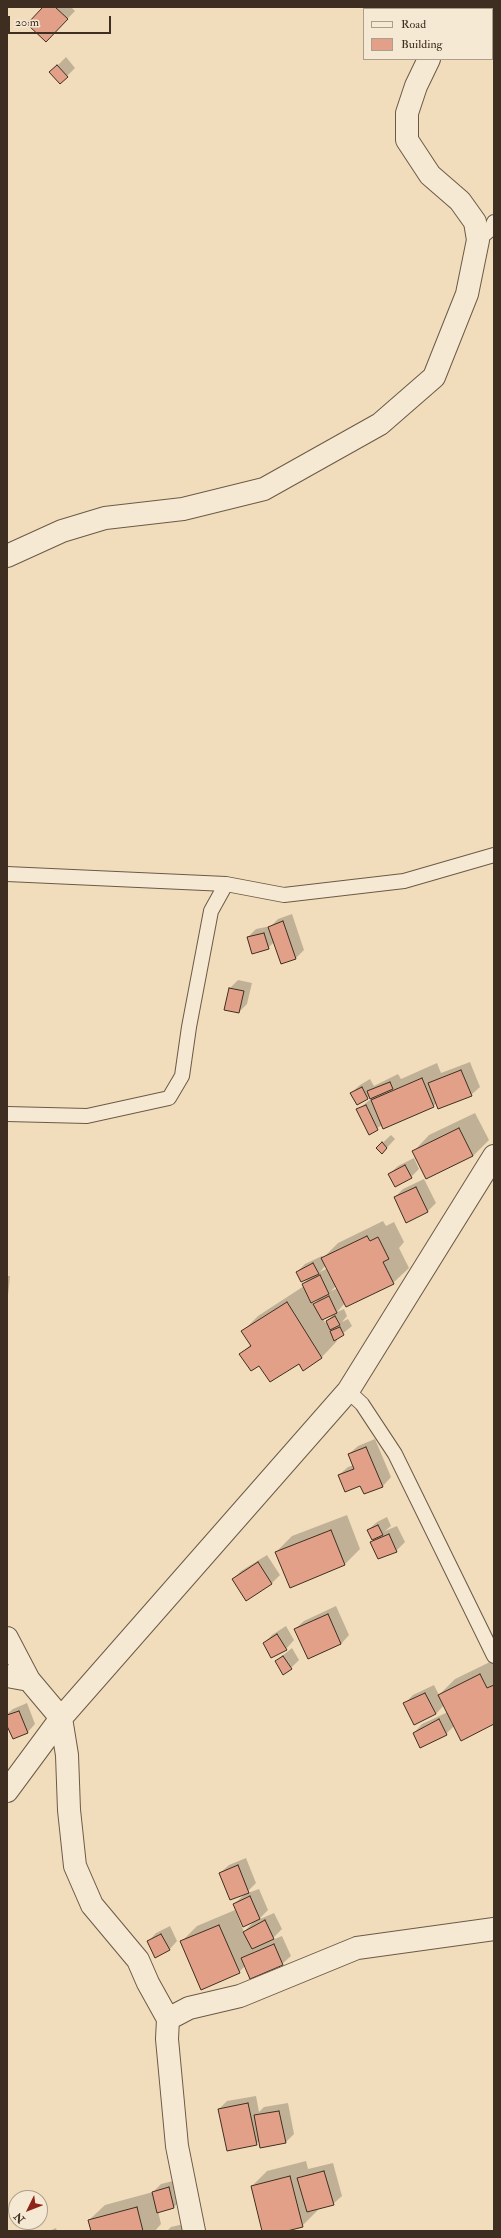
<!DOCTYPE html>
<style>
body{margin:0}
#map{position:relative;width:501px;height:2238px;overflow:hidden;background:#f1ddbb;font-family:"IM FELL Double Pica",serif}
canvas{display:block}
.frame{position:absolute;inset:0;border:8px solid #3e2e21;pointer-events:none}
.legend{position:absolute;left:363px;top:8px;width:130px;height:52px;box-sizing:border-box;background:#f6e9d3;border:1px solid #ac9e8c;margin:0;padding:5px 7px;list-style:none;font-size:12px;color:#3e2e21}
.legend li{display:flex;align-items:center;gap:8px;height:20px}
.legend b{width:20px;border:1px solid #ac9e8c}
.north{position:absolute;left:8px;top:2190px;width:40px;height:40px;box-sizing:border-box;background:#f6e9d3;border:1px solid #ac9e8c;border-radius:50%;rotate:227deg;font-size:11px;font-weight:700;line-height:16px;text-align:center;color:#3e2e21}
.north::after{content:'';display:block;margin:auto;width:14px;height:18px;background:#8f2418;clip-path:polygon(50% 0,100% 100%,50% 72%,0 100%)}
.scale{position:absolute;left:8px;top:16px;width:103px;height:18px;box-sizing:border-box;border:2px solid #3e2e21;border-top:0;padding-left:5px;font-size:12px;line-height:14px;white-space:nowrap;color:#3e2e21;-webkit-text-stroke:3px #f6e9d3;paint-order:stroke}
</style>
<div id="map">
<canvas width="501" height="2238"></canvas>
<div class="frame"></div>
<ul class="legend">
<li><b style="height:5px;background:#f6e9d3"></b>Road</li>
<li><b style="height:11px;background:#e3a088"></b>Building</li>
</ul>
<div class="north">N</div>
<div class="scale">20 m</div>
</div>
<script>
const ctx = document.querySelector('canvas').getContext('2d');
ctx.lineJoin = 'round';
function paint(path, color) { ctx.fillStyle = color; ctx.fill(path, 'evenodd'); }
const poly = rows => new Path2D(rows.map(r => 'M' + r).join(''));
function stroke(path, color, width, dash) { ctx.strokeStyle = color; ctx.lineWidth = width; ctx.lineCap = dash ? 'butt' : 'round'; ctx.setLineDash(dash || []); ctx.stroke(path); }
const shadow = poly([
 [45,7,71,7,75,11,46,41],
 [66,57,75,68,60,83,51,72],
 [292,914,304,950,296,958,274,942,268,948,248,937,256,929,271,926,278,919],
 [238,980,252,983,247,1004,239,1012,225,1009,230,988],
 [470,1062,480,1087,471,1095,437,1103,433,1106,382,1125,369,1133,357,1110,371,1099,370,1096,367,1099,351,1093,360,1085,370,1079,374,1086,398,1074,401,1079,437,1063,441,1073],
 [475,1113,489,1140,473,1156,427,1178,414,1151,429,1135],
 [391,1135,395,1139,382,1153,377,1148],
 [414,1158,419,1169,411,1177,389,1174,398,1166],
 [424,1179,436,1203,428,1211,407,1222,395,1197,403,1189],
 [383,1221,386,1226,394,1222,404,1242,399,1248,409,1268,393,1283,345,1303,337,1312,344,1309,347,1316,342,1322,348,1319,352,1326,336,1339,337,1341,322,1357,303,1369,299,1363,260,1364,241,1354,251,1344,243,1331,258,1316,304,1286,303,1284,310,1277,297,1272,305,1264,322,1256,323,1258,338,1243],
 [326,1265,328,1268,320,1272],
 [336,1286,338,1288,331,1291],
 [320,1298,314,1304,312,1302],
 [335,1313,325,1323,323,1318],
 [337,1326,331,1331,329,1329],
 [7,1276,10,1276,7,1305],
 [375,1439,391,1477,383,1486,364,1493,361,1484,339,1475,348,1467,354,1465,349,1454,358,1446],
 [347,1515,360,1549,345,1564,290,1586,276,1552,292,1536],
 [387,1517,391,1526,385,1531,397,1526,405,1542,396,1551,372,1542,377,1536,368,1530,377,1522],
 [267,1555,280,1575,272,1583,246,1599,233,1579,241,1571],
 [336,1606,349,1635,341,1644,295,1629,304,1621],
 [286,1626,294,1640,286,1649,264,1643,272,1635],
 [292,1648,299,1660,291,1668,276,1661],
 [494,1660,494,1723,455,1725,446,1734,414,1733,422,1724,448,1712,444,1705,436,1714,405,1703,413,1695,434,1685,439,1695,455,1679],
 [7,1702,7,1714,13,1709,27,1703,35,1724,27,1733,7,1723],
 [246,1858,256,1883,245,1894,259,1889,268,1910,258,1920,274,1913,282,1929,270,1941,282,1936,291,1956,282,1964,245,1966,239,1972,181,1942,197,1926,235,1910,244,1932,255,1920,234,1904,246,1893,220,1873,229,1865],
 [170,1926,177,1941,169,1950,148,1942,156,1933],
 [256,2096,259,2112,264,2107,288,2103,294,2134,286,2142,260,2140,256,2144,219,2109,227,2101],
 [306,2161,308,2169,333,2163,342,2196,333,2204,317,2208,318,2210,302,2226,283,2231,263,2231,252,2186,267,2171],
 [177,2180,182,2199,174,2207,158,2211,161,2224,155,2231,92,2231,89,2220,105,2205,153,2192,161,2184],
 [188,2223,190,2231,167,2231,171,2227],
 [56,2228,57,2231,49,2231]
]);
const building = poly([
 [43,7,55,7,68,19,46,42,27,24,43,7],
 [57,65,68,77,60,84,49,72,57,65],
 [283,921,296,959,281,964,268,927,283,921],
 [264,933,269,949,252,954,247,937,264,933],
 [229,988,244,991,239,1013,224,1010,229,988],
 [461,1070,472,1096,438,1109,428,1083,461,1070],
 [422,1078,434,1107,383,1129,371,1100,422,1078],
 [390,1082,393,1089,370,1099,367,1091,390,1082],
 [362,1087,368,1099,357,1105,350,1093,362,1087],
 [366,1105,378,1130,369,1135,356,1109,366,1105],
 [459,1128,473,1156,426,1179,412,1151,459,1128],
 [382,1142,387,1148,382,1154,376,1148,382,1142],
 [405,1165,412,1178,395,1187,388,1174,405,1165],
 [416,1187,428,1212,406,1223,394,1197,416,1187],
 [367,1236,370,1241,378,1237,389,1259,383,1262,394,1284,346,1307,321,1258,367,1236],
 [313,1263,319,1274,301,1282,296,1272,313,1263],
 [320,1275,329,1294,311,1303,302,1284,320,1275],
 [329,1296,337,1313,322,1320,313,1304,329,1296],
 [287,1302,322,1358,303,1371,299,1364,270,1382,259,1366,251,1371,239,1354,251,1346,241,1331,287,1302],
 [335,1316,340,1325,330,1330,326,1321,335,1316],
 [340,1327,344,1335,334,1341,330,1331,340,1327],
 [366,1447,383,1487,364,1494,360,1486,345,1492,338,1475,354,1469,348,1454,366,1447],
 [378,1525,383,1535,372,1540,367,1530,378,1525],
 [331,1530,345,1565,290,1588,275,1552,331,1530],
 [389,1534,397,1552,378,1559,370,1542,389,1534],
 [258,1562,272,1584,246,1601,232,1579,258,1562],
 [328,1614,341,1644,308,1659,294,1629,328,1614],
 [277,1634,287,1650,271,1658,263,1643,277,1634],
 [283,1656,292,1669,283,1675,275,1661,283,1656],
 [480,1674,487,1688,494,1685,494,1724,461,1741,438,1695,480,1674],
 [425,1693,436,1714,414,1725,403,1703,425,1693],
 [19,1711,28,1733,13,1739,7,1726,7,1715,19,1711],
 [439,1719,447,1735,420,1748,413,1733,439,1719],
 [238,1865,249,1893,230,1900,219,1873,238,1865],
 [250,1896,260,1919,243,1927,233,1904,250,1896],
 [265,1920,274,1939,252,1949,243,1932,265,1920],
 [219,1925,240,1973,201,1990,180,1941,219,1925],
 [161,1934,170,1950,155,1958,147,1941,161,1934],
 [274,1944,283,1965,250,1979,241,1958,274,1944],
 [248,2103,257,2145,227,2151,218,2109,248,2103],
 [279,2111,286,2143,260,2148,254,2115,279,2111],
 [324,2171,334,2205,307,2212,297,2178,324,2171],
 [290,2176,303,2227,287,2231,262,2231,251,2186,290,2176],
 [169,2187,174,2208,157,2213,152,2192,169,2187],
 [137,2207,143,2231,91,2231,88,2220,137,2207]
]);
const service = poly([
 [478,240,491,229,494,222],
 [7,874,226,884,284,895,404,881,494,855],
 [7,1114,87,1116,169,1098,182,1076,189,1027,211,911,226,884],
 [348,1391,362,1404,395,1454,494,1656]
]);
const minor = poly([
 [454,9,455,7],
 [7,556,62,531,105,518,183,509,264,489,380,424,434,377,467,294,478,240,475,222,460,201,430,175,407,140,407,113,416,86,429,59],
 [7,1638,29,1680,61,1718,67,1755,69,1810,75,1866,92,1905,138,1960,148,1983,168,2019],
 [7,1676,29,1680],
 [7,1791,61,1718,348,1391,494,1156],
 [194,2231,177,2146,167,2039,168,2019,189,2008,240,1996,357,1948,494,1929]
]);
paint(shadow, '#0003');
paint(building, '#e3a088');
stroke(building, '#3e2e21', 1);
stroke(service, '#6b5a48', 16);
stroke(minor, '#6b5a48', 24);
stroke(service, '#f6e9d3', 14);
stroke(minor, '#f6e9d3', 22);
</script>
